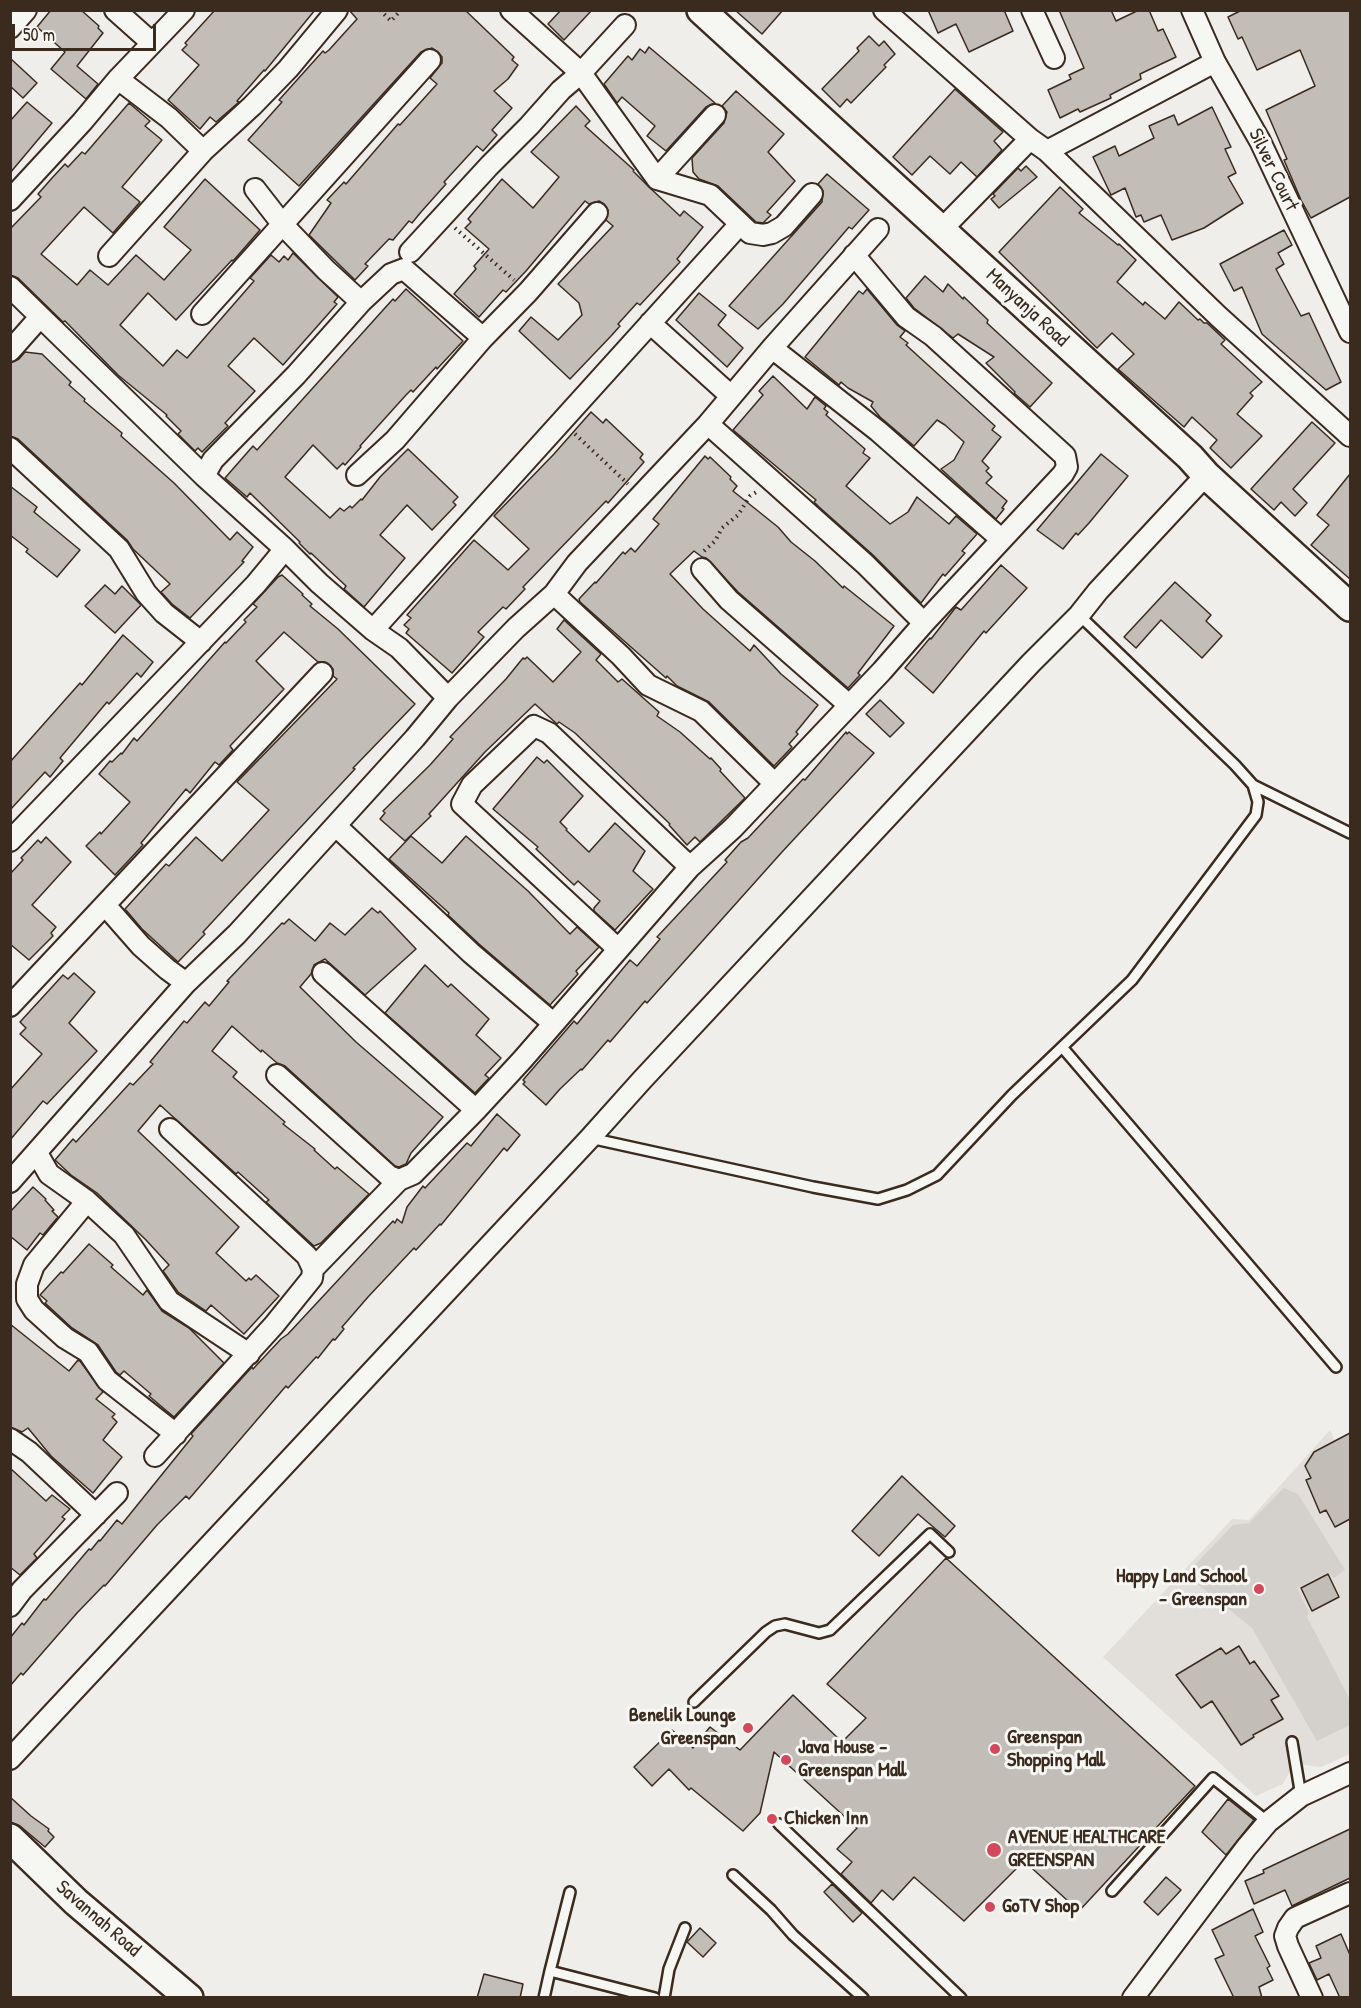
<!DOCTYPE html>
<style>
body{margin:0}
#map{position:relative;width:1361px;height:2008px;overflow:hidden;background:#efeeea;font-family:"Patrick Hand",sans-serif}
canvas{display:block}
.frame{position:absolute;inset:0;border:12px solid #3b2a1e;pointer-events:none}
.scale{position:absolute;left:12px;top:24px;width:144px;height:27px;box-sizing:border-box;border:3px solid #3b2a1e;border-top:0;padding-left:8px;font-size:18px;line-height:21px;white-space:nowrap;color:#3b2a1e;-webkit-text-stroke:4px #f6f6f2;paint-order:stroke}
</style>
<div id="map">
<canvas width="1361" height="2008"></canvas>
<div class="frame"></div>
<div class="scale">50 m</div>
</div>
<script>
const ctx = document.querySelector('canvas').getContext('2d');
ctx.lineJoin = 'round';
function paint(path, color) { ctx.fillStyle = color; ctx.fill(path, 'evenodd'); }
const poly = rows => new Path2D(rows.map(r => 'M' + r).join(''));
function stroke(path, color, width, dash) { ctx.strokeStyle = color; ctx.lineWidth = width; ctx.lineCap = dash ? 'butt' : 'round'; ctx.setLineDash(dash || []); ctx.stroke(path); }
function drawText(font, color, halo, rows, align = 'center') {
  ctx.font = font + ' "Patrick Hand",sans-serif'; ctx.lineWidth = 6; ctx.setLineDash([]); ctx.textBaseline = 'middle'; ctx.strokeStyle = halo; ctx.fillStyle = color; for (const [text, x, y, turn = 0] of rows) {
    ctx.save(); ctx.translate(x, y); ctx.rotate((+turn || 0) * Math.PI / 180); ctx.textAlign = isNaN(turn) ? turn : align; if (halo) ctx.strokeText(text, 0, 0); ctx.fillText(text, 0, 0); ctx.restore();
  }
}
const built = poly([
 [1330,1430,1350,1475,1350,1754,1321,1767,1305,1765,1289,1773,1283,1784,1256,1796,1103,1657,1232,1519,1249,1520]
]);
const green = poly([
 [1284,1488,1298,1494,1345,1570,1334,1578,1328,1572,1297,1588,1309,1613,1307,1617,1350,1700,1350,1725,1317,1741,1252,1628,1190,1578,1194,1566,1233,1525,1249,1523]
]);
const building = poly([
 [51,10,81,10,99,26,98,28,103,33,77,66,98,84,86,99,51,69,65,52,37,27,51,10],
 [215,10,315,10,265,71,264,70,237,101,239,102,216,122,210,117,200,129,168,100,199,65,182,50,187,45,185,43,215,10],
 [349,10,465,10,514,57,512,60,518,65,508,79,494,91,512,108,492,130,497,135,483,151,477,146,444,182,446,184,421,212,412,223,409,221,393,240,389,239,365,264,368,266,355,280,309,235,331,203,327,200,344,182,346,184,398,124,400,125,437,84,430,78,442,63,442,57,438,52,432,48,421,52,299,186,248,140,282,102,279,100,323,51,325,53,329,50,357,19,349,10],
 [561,10,592,10,564,40,548,24,561,10],
 [735,10,783,10,762,34,735,10],
 [928,10,1004,10,1013,31,969,52,956,24,938,33,928,10],
 [1059,10,1111,10,1116,21,1139,10,1149,10,1158,31,1163,29,1176,57,1140,74,1141,79,1110,95,1111,98,1080,112,1078,109,1060,118,1048,90,1071,79,1069,75,1084,68,1059,10],
 [1242,10,1350,10,1350,197,1311,218,1301,200,1284,160,1287,159,1266,110,1315,86,1300,50,1257,70,1242,37,1238,39,1228,17,1242,10],
 [869,36,879,46,884,41,895,54,884,65,886,67,851,103,847,99,840,107,822,89,859,51,857,48,869,36],
 [649,47,715,103,706,107,666,151,647,136,655,126,622,97,617,103,604,84,628,56,632,60,640,49,645,53,649,47],
 [10,58,37,83,23,98,10,86,10,58],
 [955,89,1003,132,994,141,1002,150,977,177,961,162,950,174,930,156,912,175,893,157,955,89],
 [736,91,784,134,768,152,795,181,767,212,771,215,763,223,756,222,718,186,699,179,693,172,692,158,724,123,727,112,722,106,736,91],
 [27,102,52,123,10,173,10,121,27,102],
 [129,103,150,121,145,126,162,140,122,187,140,202,113,233,84,207,41,254,77,285,90,270,108,285,136,255,164,280,191,250,164,227,205,179,260,230,233,261,232,260,176,320,148,293,120,325,163,366,177,350,187,358,254,281,250,278,271,255,279,262,284,256,288,260,293,253,338,297,334,302,337,304,283,365,254,338,228,366,255,391,225,423,228,426,202,452,198,448,195,451,178,434,181,431,166,416,167,415,118,375,65,321,63,322,18,278,10,275,10,229,41,197,38,194,52,178,65,164,68,167,82,152,85,154,129,103],
 [576,106,590,121,585,126,634,170,633,171,649,187,680,216,684,211,703,227,677,259,680,262,640,305,637,303,618,324,620,326,611,336,570,379,519,331,531,317,558,340,582,315,579,303,558,284,613,226,606,220,608,210,604,204,599,201,589,204,585,201,526,271,506,292,503,290,479,317,454,294,476,269,474,266,489,249,465,228,471,222,468,219,502,179,533,208,559,177,531,152,576,106],
 [1212,107,1231,147,1225,149,1236,173,1228,177,1243,203,1204,228,1172,240,1161,215,1144,222,1141,215,1136,217,1125,188,1111,195,1093,157,1115,146,1119,156,1154,138,1149,126,1174,115,1178,125,1212,107],
 [1026,166,1037,177,999,208,991,199,995,196,993,194,1018,168,1021,171,1026,166],
 [827,174,869,210,852,229,849,227,783,304,758,329,729,306,822,202,823,191,818,184,827,174],
 [1060,187,1083,209,1079,213,1118,245,1119,244,1136,260,1117,282,1143,305,1145,302,1165,319,1179,302,1198,320,1200,319,1204,323,1207,323,1225,340,1221,344,1262,382,1250,393,1253,396,1237,414,1262,436,1231,468,1210,448,1217,440,1192,417,1184,427,1118,369,1134,354,1112,333,1097,348,999,252,1060,187],
 [1284,230,1292,245,1278,253,1284,264,1276,269,1301,316,1309,313,1341,382,1326,390,1262,334,1242,287,1234,291,1220,264,1284,230],
 [925,276,943,292,948,284,963,299,964,297,988,320,987,323,1052,383,1030,407,1014,393,1015,392,986,363,994,357,958,334,953,338,914,308,906,298,925,276],
 [406,289,463,341,437,369,436,367,413,392,411,390,406,395,360,446,361,447,345,465,343,463,337,469,313,445,285,477,330,518,340,508,344,511,350,506,352,508,361,499,362,500,380,477,408,449,458,497,453,502,456,505,432,530,407,505,380,535,405,558,364,607,344,589,346,586,311,553,310,554,299,543,300,542,250,493,247,497,225,478,253,446,257,450,393,299,395,301,406,289],
 [867,289,897,325,905,331,900,337,908,343,906,345,995,426,992,430,1001,437,982,461,989,468,986,471,992,477,986,483,1007,501,1002,508,1004,509,996,519,941,469,954,460,964,442,945,425,937,420,914,446,880,417,871,406,873,402,848,388,841,382,839,385,805,357,859,291,863,294,867,289],
 [699,293,726,315,718,325,743,348,727,367,676,320,699,293],
 [25,352,42,354,71,382,69,385,85,399,84,401,122,433,121,436,174,483,230,540,237,532,253,547,242,561,244,562,190,618,172,604,161,592,170,584,133,549,127,540,18,439,10,436,10,363,19,359,25,352],
 [773,376,807,409,815,397,826,406,824,409,828,412,826,415,865,449,863,453,870,458,846,486,890,524,908,512,917,497,949,524,956,516,977,534,962,551,965,553,945,576,943,574,921,603,873,555,819,507,814,502,816,500,733,430,763,395,759,391,773,376],
 [591,412,603,423,606,419,643,454,640,458,644,462,608,503,606,501,523,587,525,589,506,609,503,607,478,632,484,637,452,673,406,633,409,629,404,625,411,618,407,615,474,540,508,570,529,549,494,516,554,454,591,412],
 [1312,422,1335,443,1293,489,1307,503,1295,516,1281,502,1274,510,1251,489,1312,422],
 [1101,454,1128,476,1089,523,1078,535,1076,533,1063,549,1037,530,1101,454],
 [705,456,708,459,710,457,731,477,730,479,737,486,733,491,778,527,791,542,815,561,843,588,844,586,894,626,858,673,860,675,848,688,738,592,706,558,702,557,694,551,670,574,703,609,750,651,754,645,781,674,818,705,796,732,798,734,789,744,792,747,774,766,709,702,677,686,667,676,666,678,580,602,579,599,595,582,596,583,623,552,625,554,631,548,635,552,659,524,653,519,705,456],
 [1350,474,1350,579,1311,545,1329,525,1317,515,1350,474],
 [10,486,37,507,34,512,80,550,57,577,26,552,28,549,10,535,10,486],
 [1001,565,1027,588,986,633,984,631,933,693,905,668,930,638,931,639,956,607,961,610,1001,565],
 [282,575,303,594,302,595,312,604,310,606,338,629,415,704,356,765,353,768,355,769,240,892,203,932,205,934,178,962,142,929,125,909,166,864,169,866,196,837,222,861,269,810,237,782,337,679,333,676,333,669,325,662,318,662,284,632,256,661,284,689,230,746,233,750,219,765,215,762,190,793,186,789,141,843,143,845,115,875,86,846,100,832,101,834,130,802,99,774,110,761,112,762,121,753,122,754,134,738,137,741,225,642,226,643,246,622,244,620,257,607,253,604,278,577,282,575],
 [1175,582,1211,615,1206,621,1222,636,1202,658,1161,620,1136,648,1124,637,1175,582],
 [105,585,115,594,122,586,141,605,115,633,85,606,105,585],
 [564,620,601,654,596,660,618,682,622,679,659,712,657,716,680,732,710,759,711,758,721,769,720,771,745,798,700,842,695,837,687,845,669,825,670,824,575,733,559,722,557,724,535,704,485,752,429,814,431,816,405,841,380,819,385,813,383,811,430,765,453,739,450,737,506,679,523,658,525,659,527,657,553,682,581,652,557,629,564,620],
 [123,635,153,662,141,677,137,673,109,704,107,702,60,758,63,761,50,777,45,772,10,810,10,762,80,683,82,685,123,635],
 [880,700,904,723,890,737,866,714,880,700],
 [846,732,847,734,849,732,874,753,782,852,647,1003,645,1001,610,1042,608,1040,582,1070,581,1069,560,1089,546,1105,523,1084,525,1082,523,1080,574,1021,577,1024,630,960,637,966,660,939,657,937,727,862,725,860,741,842,748,838,803,779,805,780,846,732],
 [537,757,544,763,547,760,583,796,560,822,567,829,566,830,589,852,615,823,645,851,633,871,653,889,615,930,594,911,594,908,600,901,578,881,574,885,536,849,538,847,493,809,537,757],
 [411,836,442,863,466,836,528,891,570,934,577,927,599,947,576,971,578,974,550,1005,479,944,448,915,449,913,389,859,411,836],
 [46,837,71,862,32,905,56,927,51,933,53,936,29,960,10,944,10,874,23,860,21,858,38,840,41,843,46,837],
 [372,908,378,913,380,911,416,949,365,995,325,959,314,965,311,974,300,987,356,1042,443,1117,411,1153,406,1164,399,1167,395,1166,285,1066,277,1063,262,1050,261,1052,232,1026,212,1051,237,1072,233,1077,285,1122,283,1124,315,1149,314,1150,335,1169,337,1167,369,1194,321,1243,314,1246,266,1202,269,1200,238,1172,236,1174,160,1105,138,1131,239,1227,216,1253,246,1281,249,1278,251,1280,256,1275,279,1296,244,1334,211,1305,206,1311,178,1292,163,1271,169,1265,146,1240,97,1193,71,1175,55,1160,73,1139,76,1142,130,1083,133,1085,153,1064,150,1062,184,1021,187,1023,205,1002,209,1006,229,982,227,981,282,923,284,924,289,919,315,941,330,923,345,935,372,908],
 [425,965,448,987,451,984,489,1019,476,1035,501,1058,485,1075,489,1078,475,1093,385,1013,425,965],
 [74,973,95,992,69,1023,97,1051,47,1104,43,1101,10,1140,10,1090,42,1054,20,1034,26,1028,20,1022,63,975,68,979,74,973],
 [497,1114,520,1135,507,1151,504,1148,441,1225,440,1224,416,1250,414,1248,368,1297,342,1327,344,1329,335,1340,333,1339,318,1358,316,1357,288,1388,286,1386,189,1499,186,1496,157,1525,105,1586,104,1585,77,1613,23,1675,21,1673,10,1686,10,1638,22,1623,24,1625,44,1599,46,1600,89,1549,91,1550,99,1540,100,1541,117,1520,122,1524,193,1436,191,1434,252,1367,253,1369,281,1339,288,1334,393,1221,395,1223,397,1219,402,1223,407,1207,423,1186,425,1188,467,1143,471,1146,497,1114],
 [33,1187,46,1199,45,1200,54,1210,52,1211,58,1217,43,1235,40,1233,27,1250,10,1236,10,1212,33,1187],
 [89,1244,113,1265,111,1267,143,1295,147,1290,162,1311,189,1328,224,1363,174,1417,149,1396,151,1394,124,1371,120,1375,116,1372,98,1345,72,1328,45,1303,47,1301,40,1295,61,1272,63,1273,89,1244],
 [10,1324,69,1371,78,1360,80,1361,103,1392,96,1399,115,1414,112,1417,117,1422,103,1440,122,1457,93,1493,51,1456,28,1428,22,1432,10,1427,10,1324],
 [1350,1433,1350,1519,1335,1527,1326,1510,1320,1513,1306,1480,1311,1478,1305,1466,1314,1452,1350,1433],
 [10,1468,46,1501,52,1495,70,1509,62,1517,65,1519,34,1554,37,1558,20,1575,10,1567,10,1468],
 [902,1476,955,1526,945,1537,918,1514,879,1556,852,1531,902,1476],
 [946,1558,1195,1786,1079,1911,1024,1861,964,1921,914,1877,893,1900,882,1890,871,1903,841,1874,852,1862,837,1849,857,1828,774,1752,760,1813,743,1831,691,1788,689,1790,669,1769,652,1786,634,1767,672,1730,693,1748,710,1727,740,1750,793,1695,842,1742,866,1718,827,1684,946,1558],
 [1328,1574,1339,1597,1312,1611,1301,1588,1328,1574],
 [1239,1646,1250,1664,1254,1661,1279,1696,1271,1700,1283,1719,1253,1735,1254,1737,1241,1745,1212,1701,1201,1708,1176,1675,1221,1648,1226,1654,1239,1646],
 [10,1797,31,1816,49,1829,48,1831,54,1837,45,1847,20,1826,10,1822,10,1797],
 [1228,1799,1254,1820,1226,1855,1202,1832,1228,1799],
 [1350,1829,1350,1878,1292,1906,1285,1890,1254,1904,1245,1881,1264,1873,1263,1870,1350,1829],
 [1166,1877,1181,1890,1158,1915,1144,1902,1166,1877],
 [832,1884,862,1913,853,1922,824,1892,832,1884],
 [1253,1909,1263,1932,1255,1936,1270,1966,1267,1968,1273,1980,1259,1987,1262,1998,1234,1998,1215,1959,1224,1955,1212,1930,1253,1909],
 [700,1928,716,1943,703,1957,687,1942,700,1928],
 [1341,1934,1350,1955,1350,1998,1340,1998,1329,1974,1317,1980,1309,1963,1321,1958,1316,1946,1341,1934],
 [484,1974,523,1984,520,1998,477,1998,484,1974]
]);
const path = poly([
 [380,10,391,21,401,10],
 [455,228,514,280],
 [575,434,628,484],
 [704,551,715,541,722,528,738,515,750,496,758,491]
]);
const lane = poly([
 [1253,785,1350,833],
 [1062,1047,1336,1367],
 [590,1138,813,1187,878,1199,907,1190,937,1175,1012,1095,1132,980,1256,815,1258,802,1253,785,1235,765,1079,615],
 [694,1702,766,1632,775,1626,785,1624,819,1633,830,1630,930,1534,949,1552],
 [1292,1742,1301,1796],
 [779,1824,961,1998],
 [733,1875,771,1910,793,1935,863,1998],
 [1112,1891,1213,1778,1268,1822],
 [550,1971,570,1892],
 [544,1998,550,1971,655,1998],
 [664,1998,669,1969,685,1928]
]);
const street = poly([
 [115,10,152,43],
 [511,10,581,73,657,179,710,195,750,233,763,235,772,233,784,226,812,194],
 [884,10,1030,139,1047,151,1218,316,1350,436],
 [1032,10,1054,58],
 [1192,10,1215,62,1260,141,1350,332],
 [10,28,26,10],
 [118,79,169,118,203,151],
 [1047,151,1215,62],
 [657,179,715,115],
 [255,189,283,225,326,270,361,302],
 [10,200,82,122,118,79,184,10],
 [942,229,1030,139],
 [410,252,490,165,529,126,561,90,581,73,625,25],
 [109,256,203,151,252,106,288,69,337,10],
 [10,287,204,476,285,549,319,583,373,630,399,648,448,698],
 [202,314,430,60],
 [650,323,731,396],
 [772,348,878,431,1001,539],
 [10,351,40,317],
 [708,424,865,564,924,623],
 [10,448,119,549,146,593,164,613,201,642],
 [357,475,395,440,483,338,528,292,597,213],
 [204,476,213,460,296,375,361,302,391,274,404,269,483,338],
 [702,569,729,600,849,705],
 [554,594,621,656,648,685,701,711,774,783],
 [373,630,740,224],
 [336,826,471,953,553,1023],
 [10,841,256,584,285,549],
 [105,905,141,946,167,969,186,983],
 [618,949,462,804,472,785,534,726,549,733,690,867],
 [323,973,476,1110],
 [10,1006,322,673],
 [277,1075,389,1176,399,1180,413,1174,476,1110,523,1059,690,867,733,828,882,671,924,623,1063,474,1067,467,1065,456,933,336,906,317,854,255],
 [37,1153,49,1174,87,1201,124,1235,169,1301,249,1354],
 [10,1182,186,983,237,934,415,738,448,698,516,628,554,594,577,563,708,424,772,348,878,229],
 [87,1201,34,1265,27,1284,27,1299,34,1310,65,1338,88,1352,107,1380,176,1434],
 [313,1269,399,1180],
 [10,1439,29,1452,96,1515],
 [155,1456,274,1325,312,1278,313,1269,307,1256,170,1129],
 [10,1606,22,1590,117,1493],
 [10,1759,590,1138,642,1080,1031,663,1079,615,1098,591,1206,475],
 [1133,1998,1246,1848,1268,1822,1301,1796,1350,1773],
 [1312,1998,1288,1946,1285,1936,1288,1928,1295,1918,1350,1893]
]);
const secondary = poly([
 [701,10,1190,457,1206,475,1350,607],
 [10,1838,76,1902,189,1998]
]);
const markers = [
 [1259,1589,6,"#d1495b"],
 [748,1728,6,"#d1495b"],
 [995,1749,6,"#d1495b"],
 [786,1760,6,"#d1495b"],
 [772,1819,6,"#d1495b"],
 [994,1850,8,"#d1495b"],
 [990,1907,6,"#d1495b"]
];
const streetNames = [
 ["Silver Court",1273,170,64],
 ["Manyanja Road",1027,308,43],
 ["Savannah Road",98,1919,41]
];
const poiNames = [
 ["Happy Land School",1247,1577,"right"],
 ["- Greenspan",1247,1600,"right"],
 ["Benelik Lounge",736,1716,"right"],
 ["Greenspan",736,1739,"right"],
 ["Greenspan",1007,1738],
 ["Shopping Mall",1007,1761],
 ["Java House -",798,1748],
 ["Greenspan Mall",798,1771],
 ["Chicken Inn",784,1819],
 ["AVENUE HEALTHCARE",1008,1838],
 ["GREENSPAN",1008,1861],
 ["GoTV Shop",1002,1907]
];
paint(built, '#e2dfdb');
paint(green, '#d4d1cc');
paint(building, '#c2bdb7');
stroke(building, '#3b2a1e', 1.5);
stroke(lane, '#3b2a1e', 14);
stroke(street, '#3b2a1e', 24);
stroke(secondary, '#3b2a1e', 32);
stroke(path, '#3b2a1e', 4, [1.5, 4.5]);
stroke(lane, '#f6f6f2', 9);
stroke(street, '#f6f6f2', 20);
stroke(secondary, '#f6f6f2', 27);
for (const [x, y, r, color] of markers) { const dot = new Path2D(); dot.arc(x, y, r, 0, 2 * Math.PI); ctx.fillStyle = color; ctx.fill(dot); stroke(dot, '#f6f6f2', 2); }
drawText('20px', '#3b2a1e', '#f6f6f2', streetNames);
drawText('bold 20px', '#3b2a1e', '#f6f6f2', poiNames, 'left');
</script>
